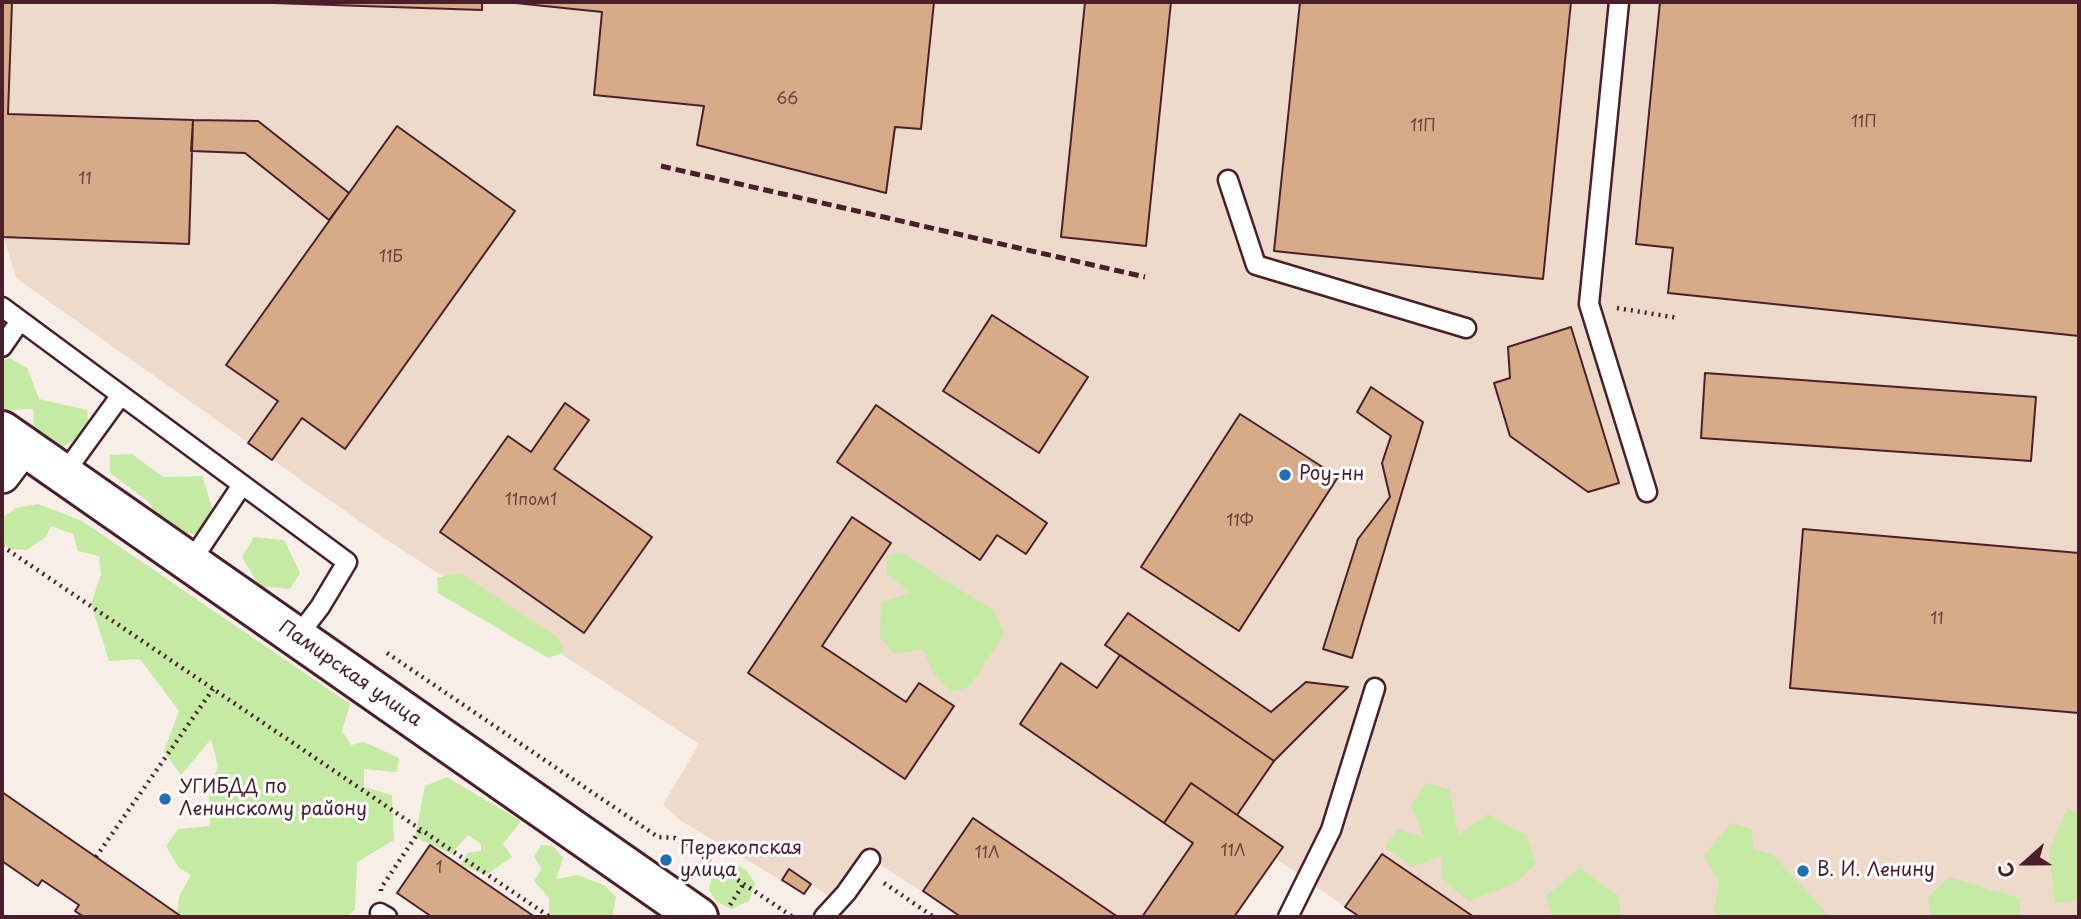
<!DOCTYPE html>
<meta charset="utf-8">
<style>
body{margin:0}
#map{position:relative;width:2081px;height:919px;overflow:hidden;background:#f7eee7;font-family:"Playpen Sans",sans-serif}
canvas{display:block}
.frame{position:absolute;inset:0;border:4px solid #4a1f2b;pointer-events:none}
.north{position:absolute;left:1990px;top:828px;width:70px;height:70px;-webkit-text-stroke:5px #fff;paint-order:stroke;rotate:249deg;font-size:19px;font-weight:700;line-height:28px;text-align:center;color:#4a1f2b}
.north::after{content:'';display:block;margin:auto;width:24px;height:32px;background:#4a1f2b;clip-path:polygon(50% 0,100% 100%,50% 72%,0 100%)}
</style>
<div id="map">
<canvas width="2081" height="919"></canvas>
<div class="frame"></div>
<div class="north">С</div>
</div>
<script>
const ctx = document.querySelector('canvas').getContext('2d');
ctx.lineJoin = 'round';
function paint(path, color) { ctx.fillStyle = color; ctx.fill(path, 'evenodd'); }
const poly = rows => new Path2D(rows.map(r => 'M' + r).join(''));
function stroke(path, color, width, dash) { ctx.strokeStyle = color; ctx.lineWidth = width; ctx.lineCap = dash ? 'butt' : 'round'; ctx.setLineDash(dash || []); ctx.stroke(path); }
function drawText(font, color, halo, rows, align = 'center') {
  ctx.font = font + ' "Playpen Sans",sans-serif'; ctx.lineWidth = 6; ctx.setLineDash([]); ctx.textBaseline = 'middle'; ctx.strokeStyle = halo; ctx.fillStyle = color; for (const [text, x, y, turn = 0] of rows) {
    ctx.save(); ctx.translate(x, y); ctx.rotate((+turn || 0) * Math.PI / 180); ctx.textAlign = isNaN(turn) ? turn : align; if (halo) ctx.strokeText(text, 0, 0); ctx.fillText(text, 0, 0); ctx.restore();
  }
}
const built = poly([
 [2,2,2079,2,2079,917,1360,917,1275,858,1234,917,961,917,862,853,830,897,811,884,804,894,681,821,663,805,699,744,369,528,16,278,4,238,2,237]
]);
const green = poly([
 [10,358,27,368,39,399,87,410,89,431,63,447,34,428,33,409,5,410,2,407,2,361],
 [132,454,163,477,202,476,219,529,200,535,164,529,149,502,110,473,110,455],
 [38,504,82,521,350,704,342,731,351,745,364,742,399,758,397,772,364,769,364,787,392,795,394,840,357,862,355,909,347,917,177,917,179,897,191,875,179,868,166,846,178,829,210,826,209,793,218,766,211,739,181,775,164,752,179,711,140,659,109,661,91,604,101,575,99,556,78,551,73,534,51,526,46,537,26,550,9,549,2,540,2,518,16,508],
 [254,537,284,540,300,573,290,589,259,586,242,557],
 [901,552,994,611,1004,634,969,687,951,692,933,672,923,649,894,654,880,637,881,602,911,593,887,574,886,557],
 [460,573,558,638,564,652,548,658,438,593,437,578],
 [447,777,521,821,503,844,512,857,486,875,461,865,467,853,481,851,481,844,468,835,451,854,415,837,425,786],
 [1426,783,1449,789,1458,835,1488,814,1527,836,1536,863,1517,882,1469,901,1443,880,1441,856,1412,867,1385,847,1397,829,1424,838,1411,805],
 [2067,808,2079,814,2079,900,2055,903,2049,853],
 [1731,823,1752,829,1753,849,1773,855,1830,917,1723,917,1714,912,1719,882,1704,856],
 [541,845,553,846,563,858,556,879,578,875,604,885,616,897,612,917,549,917,549,898,534,881,542,869,534,857],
 [723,866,739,866,746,870,755,883,749,901,731,909,717,902,709,890,713,870],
 [1579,868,1619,896,1621,917,1552,917,1546,896],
 [1950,877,2021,899,2019,917,1931,917,1928,897]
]);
const building = poly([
 [2,2,12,2,8,114,193,120,189,244,2,237,2,2],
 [243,2,482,2,482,10,243,2],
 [506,2,934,2,921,129,895,127,886,193,697,145,704,106,594,95,602,12,506,2],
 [1085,2,1171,2,1146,246,1061,237,1085,2],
 [1300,2,1571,2,1543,279,1274,251,1300,2],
 [1660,2,2079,2,2079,336,1668,293,1673,248,1636,244,1660,2],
 [193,120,258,121,349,193,329,220,245,153,191,151,193,120],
 [397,126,515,211,345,449,302,418,272,460,248,443,278,401,226,365,397,126],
 [992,315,1088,377,1039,453,943,391,992,315],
 [1571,327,1619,483,1588,492,1510,436,1494,383,1510,378,1508,347,1571,327],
 [1705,373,2036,397,2031,461,1701,438,1705,373],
 [1371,387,1423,422,1352,658,1323,649,1358,539,1390,497,1382,463,1391,436,1357,412,1371,387],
 [565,403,589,420,554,469,652,537,584,633,440,532,508,436,531,452,565,403],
 [876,405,1047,523,1026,554,997,535,980,560,837,462,876,405],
 [1240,414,1338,477,1239,631,1141,567,1240,414],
 [852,517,891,543,822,646,906,702,919,683,954,706,905,779,748,673,852,517],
 [1803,529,2079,553,2079,713,1790,688,1803,529],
 [1128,613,1271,712,1306,682,1348,687,1274,761,1105,645,1128,613],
 [1120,655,1274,761,1237,815,1191,783,1164,823,1020,724,1061,663,1097,688,1120,655],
 [1191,783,1283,847,1234,917,1142,917,1193,843,1164,823,1191,783],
 [2,792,96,857,182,917,84,917,75,911,79,905,42,880,38,886,2,861,2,792],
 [973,818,1118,917,961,917,923,891,973,818],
 [430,845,535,917,432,917,397,893,430,845],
 [1382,854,1474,917,1360,917,1345,907,1382,854],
 [789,869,811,884,804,894,782,880,789,869]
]);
const path = poly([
 [1617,308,1678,318],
 [2,546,550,917],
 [387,653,658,837,675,838,793,917],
 [96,857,213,689],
 [884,883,934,917],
 [381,891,381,888,420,830],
 [730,905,743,885]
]);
const service = poly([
 [1619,2,1589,304,1647,492],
 [1228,180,1256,265,1466,328],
 [2,307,347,562,320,607,297,637],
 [2,347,20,321],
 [63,475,121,395],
 [190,563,242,485],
 [380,913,387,917],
 [824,917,846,893,870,859],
 [1288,917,1331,830,1375,688]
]);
const minor = poly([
 [2,475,23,447]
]);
const tertiary = poly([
 [2,431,698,917]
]);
const rail = poly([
 [661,166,1145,277]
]);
const markers = [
 [1285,475,7,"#1f6fb2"],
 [165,799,7,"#1f6fb2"],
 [666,860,7,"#1f6fb2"],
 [1803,871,7,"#1f6fb2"]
];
const numberNames = [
 ["66",787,100],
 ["11П",1864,123],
 ["11П",1423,127],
 ["11",85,180],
 ["11Б",391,258],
 ["11пом1",531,501],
 ["11Ф",1240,522],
 ["11",1937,620],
 ["11Л",1233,852],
 ["11Л",987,854],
 ["1",439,869]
];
const poiNames = [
 ["Роу-нн",1299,475],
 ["УГИБДД по",179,788],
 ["Ленинскому району",179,810],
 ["Перекопская",680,849],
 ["улица",680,871],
 ["В. И. Ленину",1817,871]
];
const streetNames = [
 ["Памирская улица",350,674,35]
];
paint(built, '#eddaca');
paint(green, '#c4eaa4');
paint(building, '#d7ab88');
stroke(building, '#4a1f2b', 2);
stroke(service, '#4a1f2b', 23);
stroke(minor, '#4a1f2b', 40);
stroke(tertiary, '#4a1f2b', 44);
stroke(path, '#4a1f2b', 4.5, [2, 5]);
stroke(service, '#fff', 18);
stroke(minor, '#fff', 35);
stroke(tertiary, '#fff', 38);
stroke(rail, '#4a1f2b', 5, [10, 5]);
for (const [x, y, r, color] of markers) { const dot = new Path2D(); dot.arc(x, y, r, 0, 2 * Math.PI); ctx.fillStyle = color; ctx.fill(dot); stroke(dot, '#fff', 2.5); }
drawText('16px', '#6d4242', null, numberNames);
drawText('19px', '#4a1f2b', '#fff', poiNames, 'left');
drawText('19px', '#4a1f2b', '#fff', streetNames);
</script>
